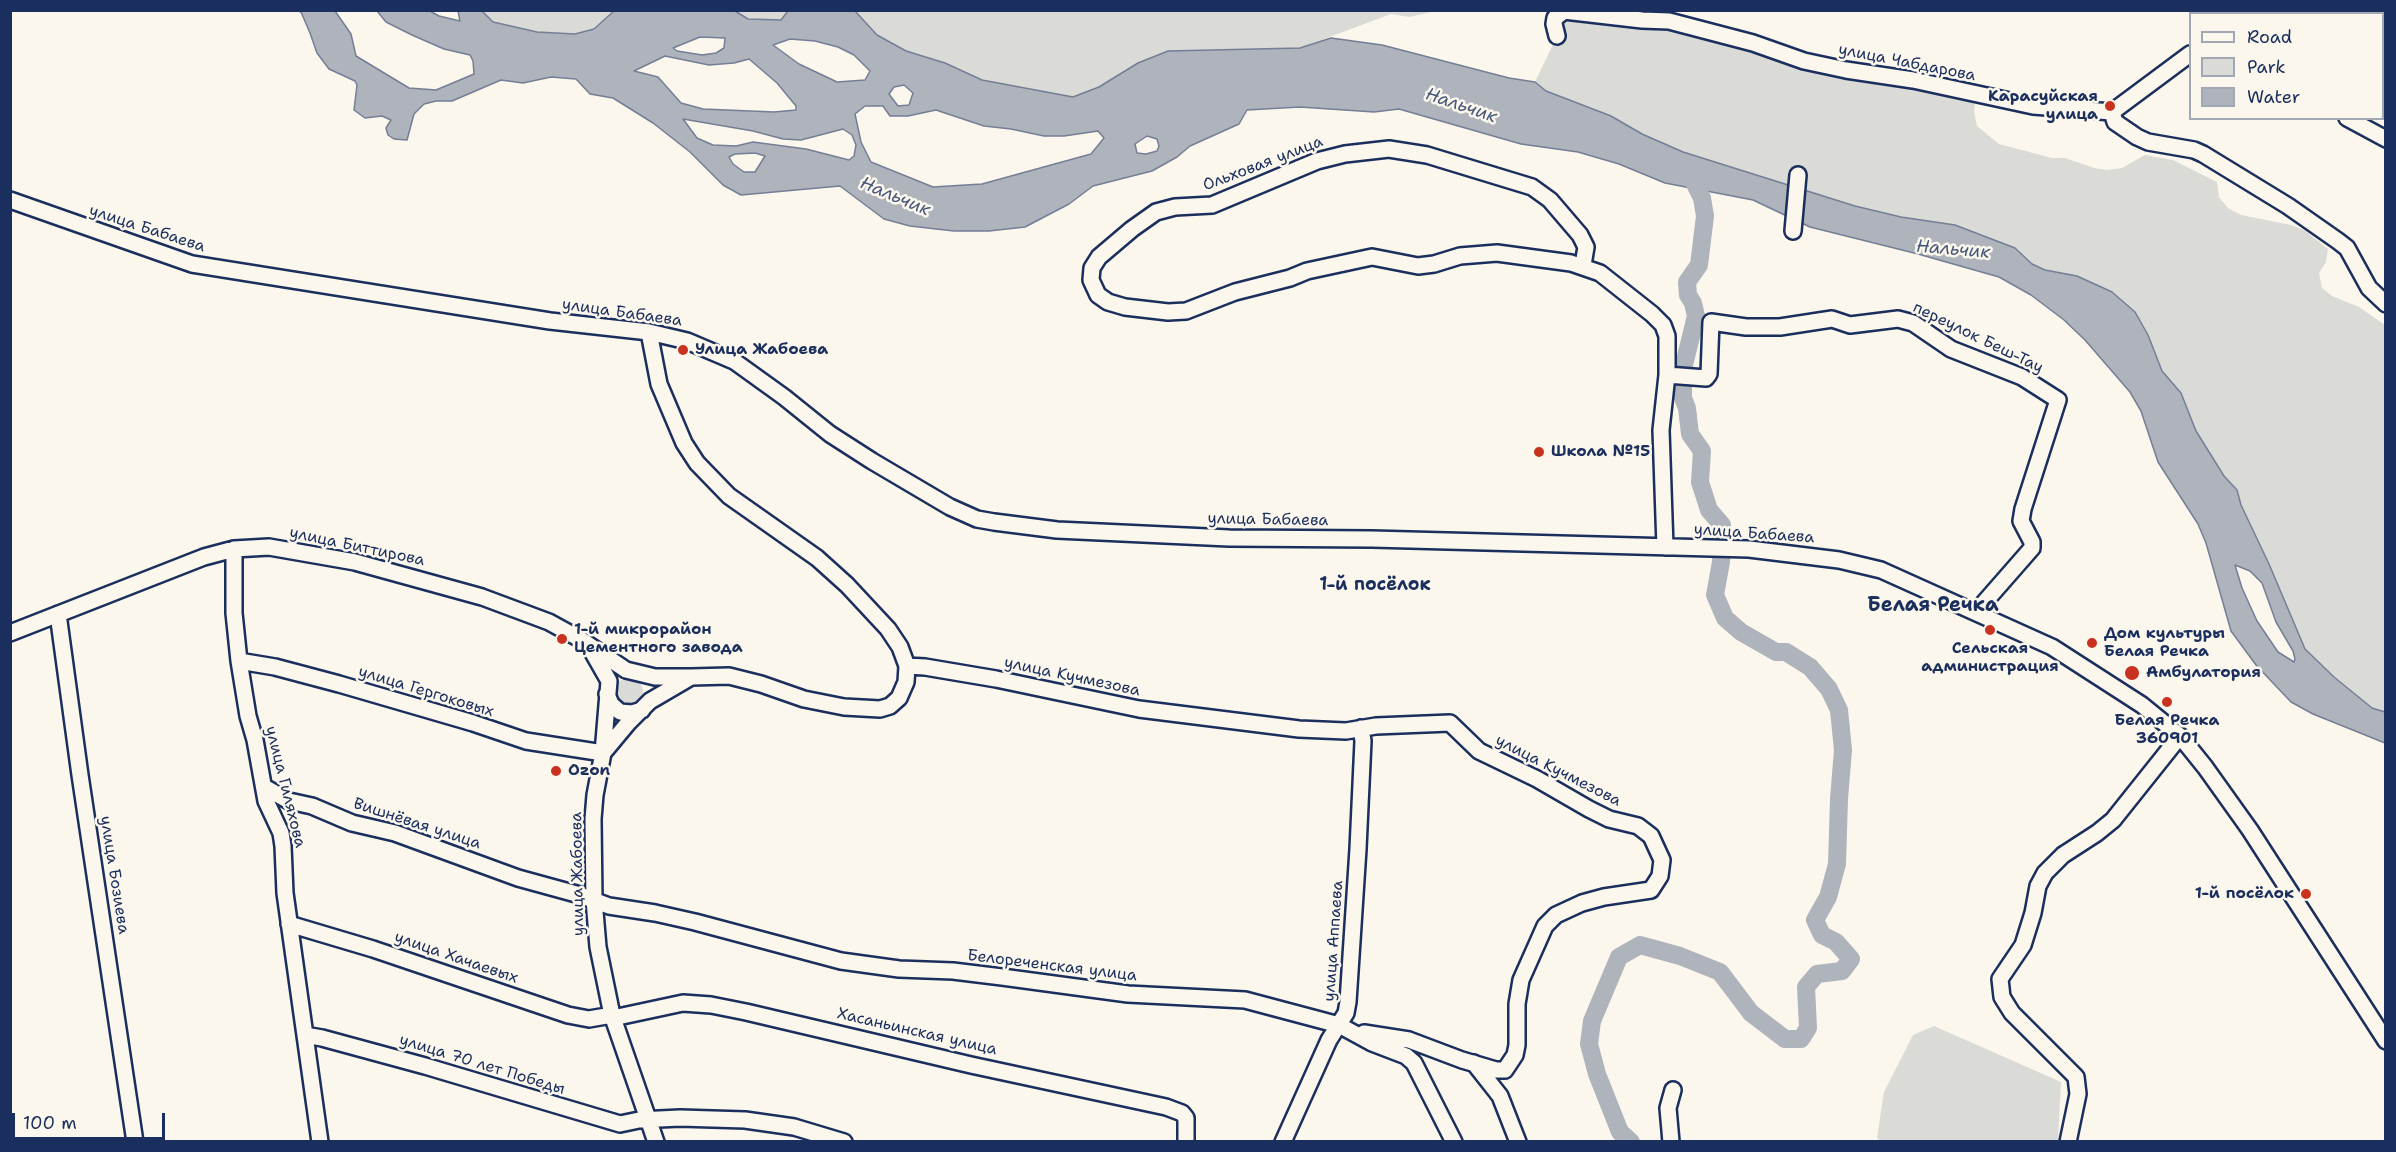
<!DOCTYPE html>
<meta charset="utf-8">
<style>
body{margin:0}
#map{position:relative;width:2396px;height:1152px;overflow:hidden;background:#fbf7ec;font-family:"Shantell Sans",sans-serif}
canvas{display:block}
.frame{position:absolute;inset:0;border:12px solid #1b2f5e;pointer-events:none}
.legend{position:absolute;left:2189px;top:12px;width:195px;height:108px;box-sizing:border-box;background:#fbf7ec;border:2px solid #a1a7b3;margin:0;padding:8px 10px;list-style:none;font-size:18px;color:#1b2f5e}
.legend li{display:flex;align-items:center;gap:12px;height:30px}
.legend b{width:30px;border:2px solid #a1a7b3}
.scale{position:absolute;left:12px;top:1113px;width:153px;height:27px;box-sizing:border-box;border:3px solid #1b2f5e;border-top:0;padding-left:8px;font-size:18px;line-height:21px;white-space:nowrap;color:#1b2f5e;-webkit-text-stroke:4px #fbf7ec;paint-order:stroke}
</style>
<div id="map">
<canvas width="2396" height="1152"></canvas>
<div class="frame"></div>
<ul class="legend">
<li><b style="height:8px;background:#fbf7ec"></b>Road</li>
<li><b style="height:16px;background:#dadad7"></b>Park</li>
<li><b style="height:16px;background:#afb3bb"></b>Water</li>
</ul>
<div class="scale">100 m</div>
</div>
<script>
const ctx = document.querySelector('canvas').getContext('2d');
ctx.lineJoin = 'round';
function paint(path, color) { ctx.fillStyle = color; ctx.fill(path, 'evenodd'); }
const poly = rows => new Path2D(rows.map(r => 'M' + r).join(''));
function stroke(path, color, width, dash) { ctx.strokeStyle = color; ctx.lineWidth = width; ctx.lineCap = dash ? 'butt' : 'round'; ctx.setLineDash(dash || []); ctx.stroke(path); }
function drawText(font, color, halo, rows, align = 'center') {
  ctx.font = font + ' "Shantell Sans",sans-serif'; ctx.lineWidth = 5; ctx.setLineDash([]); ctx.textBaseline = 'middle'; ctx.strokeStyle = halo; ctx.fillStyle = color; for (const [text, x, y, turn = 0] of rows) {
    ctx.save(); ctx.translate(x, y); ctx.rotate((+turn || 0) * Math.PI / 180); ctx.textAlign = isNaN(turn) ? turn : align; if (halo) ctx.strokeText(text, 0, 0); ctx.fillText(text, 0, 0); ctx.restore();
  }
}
const green = poly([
 [482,11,614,11,594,29,575,34,537,32,493,22],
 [735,11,788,11,781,20,748,19],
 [855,11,1436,11,1409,17,1391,14,1300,48,1238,50,1138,63,1099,87,1073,97,982,80,945,63,906,51,877,35],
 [1561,12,1712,32,1976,94,1974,112,1977,126,1999,144,2052,158,2065,158,2094,168,2107,170,2122,168,2145,155,2173,160,2217,182,2219,197,2228,208,2241,215,2291,225,2304,230,2328,249,2326,262,2319,273,2322,288,2332,296,2359,307,2385,325,2385,712,2372,708,2334,677,2305,649,2269,564,2240,505,2237,490,2224,476,2196,431,2181,393,2162,371,2148,335,2135,312,2112,292,2077,276,2045,270,2032,264,2015,248,1855,206,1683,152,1642,134,1611,116,1546,91,1535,82,1557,36],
 '615 692a14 14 0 1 1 28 0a14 14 0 1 1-28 0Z',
 [1934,1026,2061,1082,2058,1141,1880,1141,1877,1138,1884,1092,1913,1035]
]);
const water = poly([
 [298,11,335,11,351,34,356,56,409,88,436,90,474,74,473,61,470,55,444,49,412,35,386,22,377,11,430,11,439,16,460,21,458,11,482,11,493,22,537,32,575,34,594,29,614,11,735,11,748,19,781,20,788,11,855,11,877,35,906,51,945,63,982,80,1073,97,1099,87,1138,63,1168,51,1300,48,1331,38,1382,45,1509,78,1535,82,1546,91,1611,116,1642,134,1683,152,1855,206,1901,217,1955,225,2015,248,2032,264,2045,270,2077,276,2112,292,2135,312,2148,335,2162,371,2181,393,2196,431,2224,476,2237,490,2241,505,2269,564,2305,649,2334,677,2372,708,2385,712,2385,743,2313,714,2291,702,2256,665,2231,631,2206,543,2198,524,2158,462,2141,411,2130,392,2085,340,2064,320,2031,295,1999,277,1918,254,1810,227,1753,200,1665,183,1619,164,1578,152,1521,144,1399,109,1374,112,1300,107,1247,110,1239,124,1190,146,1177,157,1152,171,1093,186,1069,204,1025,227,989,231,954,231,910,226,884,219,840,186,741,195,723,185,690,152,653,123,613,98,590,94,576,79,551,77,523,83,501,80,452,101,436,101,424,104,414,114,407,140,394,139,388,135,386,128,391,120,382,116,365,118,354,110,357,85,355,81,329,69,317,53,310,33,301,12,298,11],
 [700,37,725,38,724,48,716,53,702,55,677,51,673,48,700,37],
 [790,39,815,41,838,47,854,55,870,71,865,80,837,82,799,64,773,45,790,39],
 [665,56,709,65,734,63,749,59,777,83,796,106,796,110,774,112,703,109,681,103,658,77,634,71,665,56],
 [904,85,913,93,909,105,898,106,889,94,894,87,904,85],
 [865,106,883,106,890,116,908,116,936,110,984,126,1011,129,1044,136,1064,136,1098,131,1104,138,1091,154,982,184,933,187,871,162,861,142,855,114,865,106],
 [683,119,753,131,783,139,801,140,843,129,852,135,856,145,854,156,849,160,806,149,753,142,736,146,713,145,697,138,683,119],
 [1147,136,1157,139,1159,146,1157,151,1146,154,1137,153,1135,144,1147,136],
 [755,153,765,156,755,172,744,172,733,164,729,157,735,154,755,153],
 [2235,565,2250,571,2262,583,2276,622,2293,651,2295,659,2294,662,2278,652,2257,621,2242,588,2235,565]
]);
const river = poly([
 [1631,1142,1620,1132,1597,1074,1589,1044,1592,1021,1619,957,1640,945,1680,956,1720,972,1751,1013,1785,1039,1801,1039,1808,1028,1806,987,1817,974,1842,971,1851,959,1836,942,1822,935,1815,920,1828,897,1837,864,1839,799,1843,750,1839,710,1829,689,1810,667,1786,652,1776,652,1741,632,1725,618,1715,595,1721,562,1722,525,1709,510,1700,482,1702,451,1690,434,1687,408,1683,398,1683,369,1696,316,1693,303,1688,295,1687,282,1699,265,1705,216,1702,198,1687,168]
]);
const minor = poly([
 [1557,36,1554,24,1555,18,1564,11,1642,20,1669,21,1753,43,1804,61,1846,70,1913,80,2033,106,2112,112],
 [2112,112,2115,122,2137,137,2148,142,2194,150,2203,154,2288,206,2338,241,2347,248,2369,288,2386,304],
 [2112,112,2190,54],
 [2347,118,2386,139],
 [10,200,192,264,550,321,649,332,687,341,734,361,784,397,830,434,872,461,950,507,977,519,994,522,1057,530,1229,538,1372,539,1749,549,1839,560,1881,570,2052,647,2142,705,2180,736,2205,767,2250,830,2386,1041],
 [1793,231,1798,175],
 [1583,265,1586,247,1580,235,1550,200,1532,187,1427,155,1389,149,1345,154,1317,161,1212,205,1175,207,1156,212,1132,229,1099,257,1092,268,1091,280,1098,295,1108,302,1125,307,1168,312,1186,311,1235,292,1290,278,1307,271,1372,257,1418,266,1434,264,1460,256,1497,253,1571,263,1600,273,1652,314,1663,325,1667,336,1667,375,1661,430,1665,547],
 [649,332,659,384,684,443,697,463,729,496,817,558,847,585,888,629,900,647,907,666,906,682,899,698,890,706,880,709,844,707,804,699,761,684,729,676,691,677,650,701,628,723,603,753,595,795,593,819,594,900,598,947,612,1015,656,1142],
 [1667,375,1706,378,1709,374,1711,322,1746,327,1780,327,1832,319,1850,325,1898,319,1913,323,1951,349,2022,377,2058,400,2023,509,2021,521,2032,542,2032,548,1976,612],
 [234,549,234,613,239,661,248,716,255,740,266,801,281,833,283,846,285,893,320,1142],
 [58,614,80,775,135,1142],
 [10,633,204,557,234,549,269,547,355,562,482,597,549,622,580,639,626,670,655,677,691,677],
 [593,653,609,681,603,753],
 [239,661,275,667,339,684,473,723,526,741,603,753],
 [907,666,925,667,996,679,1139,709,1299,729,1346,731,1376,726,1450,723,1479,751,1537,779,1589,809,1609,819,1638,826,1651,836,1662,860,1660,876,1651,890,1604,897,1582,903,1556,915,1545,926,1521,980,1517,1004,1517,1045,1515,1055,1505,1070,1496,1070,1462,1060,1409,1040,1364,1033],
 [607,694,611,704,620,712,632,713,642,710],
 [266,788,289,801,312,806,352,823,395,833,518,878,580,895,609,906,655,913,695,922,841,961,899,969,953,971,1002,977,1128,994,1245,1000,1339,1025,1372,1043,1406,1056,1414,1063,1454,1142],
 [289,924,373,949,568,1015,589,1019,612,1015],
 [613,1018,683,1003,711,1005,746,1012,971,1065,1166,1107,1182,1113,1186,1118,1186,1142],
 [305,1035,322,1038,425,1066,620,1124,639,1120,680,1118,745,1120,794,1127,844,1142],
 [1474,1063,1500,1096,1518,1142],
 [1283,1142,1329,1040,1346,1013,1348,1002,1358,849,1363,741,1361,728],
 [1671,1142,1668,1108,1673,1090],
 [2068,1142,2078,1094,2076,1077,2012,1013,2002,997,2000,979,2023,945,2033,913,2038,886,2045,873,2063,855,2097,833,2113,820,2180,736]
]);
const markers = [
 [2110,106,6,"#c8321e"],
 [683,350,6,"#c8321e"],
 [1539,452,6,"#c8321e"],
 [1990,630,6,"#c8321e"],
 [562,639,6,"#c8321e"],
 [2092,643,6,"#c8321e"],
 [2132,673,8,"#c8321e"],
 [2167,702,6,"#c8321e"],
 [556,771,6,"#c8321e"],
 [2306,894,6,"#c8321e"]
];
const streetNames = [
 ["улица Чабдарова",1907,63,11],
 ["Ольховая улица",1263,164,-21],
 ["улица Бабаева",147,229,18],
 ["улица Бабаева",622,313,8],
 ["переулок Беш-Тау",1978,338,26],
 ["улица Бабаева",1268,520,1],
 ["улица Бабаева",1754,534,4],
 ["улица Биттирова",357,547,12],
 ["улица Кучмезова",1072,677,12],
 ["улица Гергоковых",426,692,17],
 ["улица Кучмезова",1558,771,27],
 ["улица Гиляхова",285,787,76],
 ["Вишнёвая улица",417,824,18],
 ["улица Жабоева",578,874,-91],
 ["улица Бозиева",114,875,81],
 ["улица Аппаева",1334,941,-86],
 ["улица Хачаевых",456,958,19],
 ["Белореченская улица",1052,966,7],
 ["Хасаньинская улица",917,1032,13],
 ["улица 70 лет Победы",482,1065,17]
];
const poiNames = [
 ["Карасуйская",2098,97,"right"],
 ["улица",2098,115,"right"],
 ["Улица Жабоева",695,350],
 ["Школа №15",1551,452],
 ["1-й микрорайон",574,630],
 ["Цементного завода",574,648],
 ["Дом культуры",2104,634],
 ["Белая Речка",2104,652],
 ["Сельская",1990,649,"center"],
 ["администрация",1990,667,"center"],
 ["Амбулатория",2146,673],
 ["Белая Речка",2167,721,"center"],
 ["360901",2167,739,"center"],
 ["Ozon",568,771],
 ["1-й посёлок",2294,894,"right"]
];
const waterNames = [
 ["Нальчик",1461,106,19],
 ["Нальчик",895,197,23],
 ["Нальчик",1953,250,5]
];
const neighbourhoodNames = [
 ["1-й посёлок",1375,585]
];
const quarterNames = [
 ["Белая Речка",1933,606]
];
paint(green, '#dadad7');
paint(water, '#afb3bb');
stroke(water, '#747e96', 1.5);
stroke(river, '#afb3bb', 18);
stroke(minor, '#1b2f5e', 20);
stroke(minor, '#fbf7ec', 15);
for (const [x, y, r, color] of markers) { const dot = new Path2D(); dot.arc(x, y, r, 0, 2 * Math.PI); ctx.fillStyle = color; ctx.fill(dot); stroke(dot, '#fbf7ec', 2); }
drawText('16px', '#1b2f5e', '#fbf7ec', streetNames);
drawText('bold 16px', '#1b2f5e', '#fbf7ec', poiNames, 'left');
drawText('italic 18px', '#47577a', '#fbf7ec', waterNames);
drawText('bold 18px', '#1b2f5e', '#fbf7ec', neighbourhoodNames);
drawText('bold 20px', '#1b2f5e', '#fbf7ec', quarterNames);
</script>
